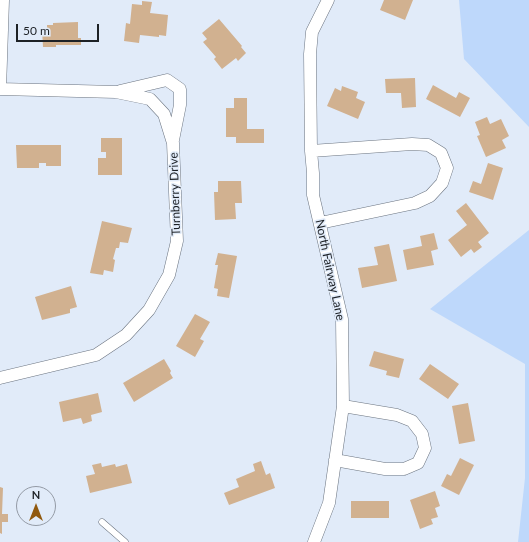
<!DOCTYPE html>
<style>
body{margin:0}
#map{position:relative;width:529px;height:542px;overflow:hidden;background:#e1ebf9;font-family:Lato,sans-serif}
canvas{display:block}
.north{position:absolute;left:16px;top:486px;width:40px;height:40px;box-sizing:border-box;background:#e1ebf9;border:1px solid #939aa5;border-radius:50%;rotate:0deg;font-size:11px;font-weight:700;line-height:16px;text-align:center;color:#1d2126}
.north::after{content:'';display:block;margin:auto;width:14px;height:18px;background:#90590f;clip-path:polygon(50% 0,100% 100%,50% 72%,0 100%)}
.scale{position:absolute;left:16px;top:24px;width:83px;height:18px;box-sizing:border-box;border:2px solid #1d2126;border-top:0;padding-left:5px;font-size:12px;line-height:14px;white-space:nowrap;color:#1d2126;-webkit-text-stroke:3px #e1ebf9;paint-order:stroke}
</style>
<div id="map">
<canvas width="529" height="542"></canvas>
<div class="north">N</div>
<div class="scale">50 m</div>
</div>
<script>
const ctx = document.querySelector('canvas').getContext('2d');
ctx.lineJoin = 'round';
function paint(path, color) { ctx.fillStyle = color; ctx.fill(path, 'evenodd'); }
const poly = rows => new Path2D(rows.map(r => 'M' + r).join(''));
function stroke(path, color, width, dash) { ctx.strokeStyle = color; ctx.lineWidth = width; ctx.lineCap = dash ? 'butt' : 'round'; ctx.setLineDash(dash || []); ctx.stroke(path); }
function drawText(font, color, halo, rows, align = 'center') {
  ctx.font = font + ' Lato,sans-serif'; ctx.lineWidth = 3; ctx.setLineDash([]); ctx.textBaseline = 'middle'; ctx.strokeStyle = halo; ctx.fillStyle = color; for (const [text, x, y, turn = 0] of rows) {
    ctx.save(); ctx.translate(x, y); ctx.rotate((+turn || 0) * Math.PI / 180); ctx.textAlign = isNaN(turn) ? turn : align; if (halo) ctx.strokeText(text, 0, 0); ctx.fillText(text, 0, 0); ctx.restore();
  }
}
const green = poly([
 [459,0,529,0,529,127,464,59],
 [529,230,529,542,518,542,525,478,525,364,430,309]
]);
const building = poly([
 [384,0,413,0,405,20,380,10],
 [142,1,152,2,150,13,168,15,166,36,159,35,159,37,140,35,139,43,124,41,126,23,130,24,132,4,142,5],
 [219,19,242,46,241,47,246,53,238,61,236,58,222,69,214,59,216,57,203,42,207,39,202,33],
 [78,22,78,38,81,38,81,45,56,45,56,47,43,47,42,30,47,30,47,25,53,25,53,23],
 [415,78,416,107,402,108,401,93,386,93,385,79],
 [433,85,456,98,459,92,470,98,460,117,426,99],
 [342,86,358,92,356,98,365,102,358,119,327,106,335,88,341,91],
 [234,98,247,98,247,129,264,129,264,143,236,143,236,137,226,137,226,108,234,108],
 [487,117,490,124,501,119,509,136,502,140,506,148,486,157,477,136,480,135,475,122],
 [101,138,122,138,122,175,98,175,98,158,106,158,106,152,101,152],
 [16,145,61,145,61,166,46,166,46,163,39,163,39,168,17,168],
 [488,163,503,168,493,200,469,192,473,181,481,184],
 [218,181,241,181,242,203,235,203,236,219,215,220,214,192,218,192],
 [466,203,489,233,478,242,482,247,474,253,471,249,461,257,448,240,467,225,456,211],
 [102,221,132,228,128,243,120,242,119,248,116,248,113,259,115,260,113,272,104,270,103,275,90,273],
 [434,233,438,249,431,251,434,265,407,270,403,250,422,246,420,236],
 [389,244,397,281,362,288,358,268,378,265,374,247],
 [218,253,237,256,229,298,217,296,218,289,214,288,218,265,215,265],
 [71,286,77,307,70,309,70,313,42,320,35,297],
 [195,314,210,322,200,339,204,341,195,357,176,346],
 [374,351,404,359,399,378,386,375,387,371,369,366],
 [164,359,171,371,170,373,173,378,134,402,123,383],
 [430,364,459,384,448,399,419,379],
 [98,393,102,412,91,415,92,421,83,424,81,418,63,422,59,402],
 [468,403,475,441,459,444,452,406],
 [460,458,474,465,459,495,441,486,447,474,451,476],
 [261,461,266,475,270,473,275,488,229,505,224,493,239,487,236,479,255,471,253,464],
 [101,463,102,467,115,464,116,467,127,464,132,483,90,493,86,476,95,474,92,465],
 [0,487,3,488,2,514,8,514,8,522,2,522,2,534,0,533],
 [435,491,440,506,435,508,438,517,431,519,433,524,420,529,410,500],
 [351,501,389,501,389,518,351,518]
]);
const lane = poly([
 [102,522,125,542]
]);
const street = poly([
 [0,89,116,92,150,99,164,114,173,143,177,241,169,275,149,310,126,335,96,355,0,378],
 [0,89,3,0],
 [120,91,167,80,180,89,180,105,173,140],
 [311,151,412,144,428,145,441,153,447,168,442,183,430,196,415,203,320,223],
 [335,460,385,469,404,469,418,463,425,448,422,434,412,421,397,415,343,406],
 [314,542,329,503,343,406,342,319,313,195,313,173,311,151,310,54,312,32,328,0]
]);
const streetNames = [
 ["Turnberry Drive",175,194,-92],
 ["North Fairway Lane",330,270,78]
];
paint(green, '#bed8fb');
paint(building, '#d1b190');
stroke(lane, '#6b7480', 7);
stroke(street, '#6b7480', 13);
stroke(lane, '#fff', 6);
stroke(street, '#fff', 12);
drawText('12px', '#1d2126', '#e1ebf9', streetNames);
</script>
